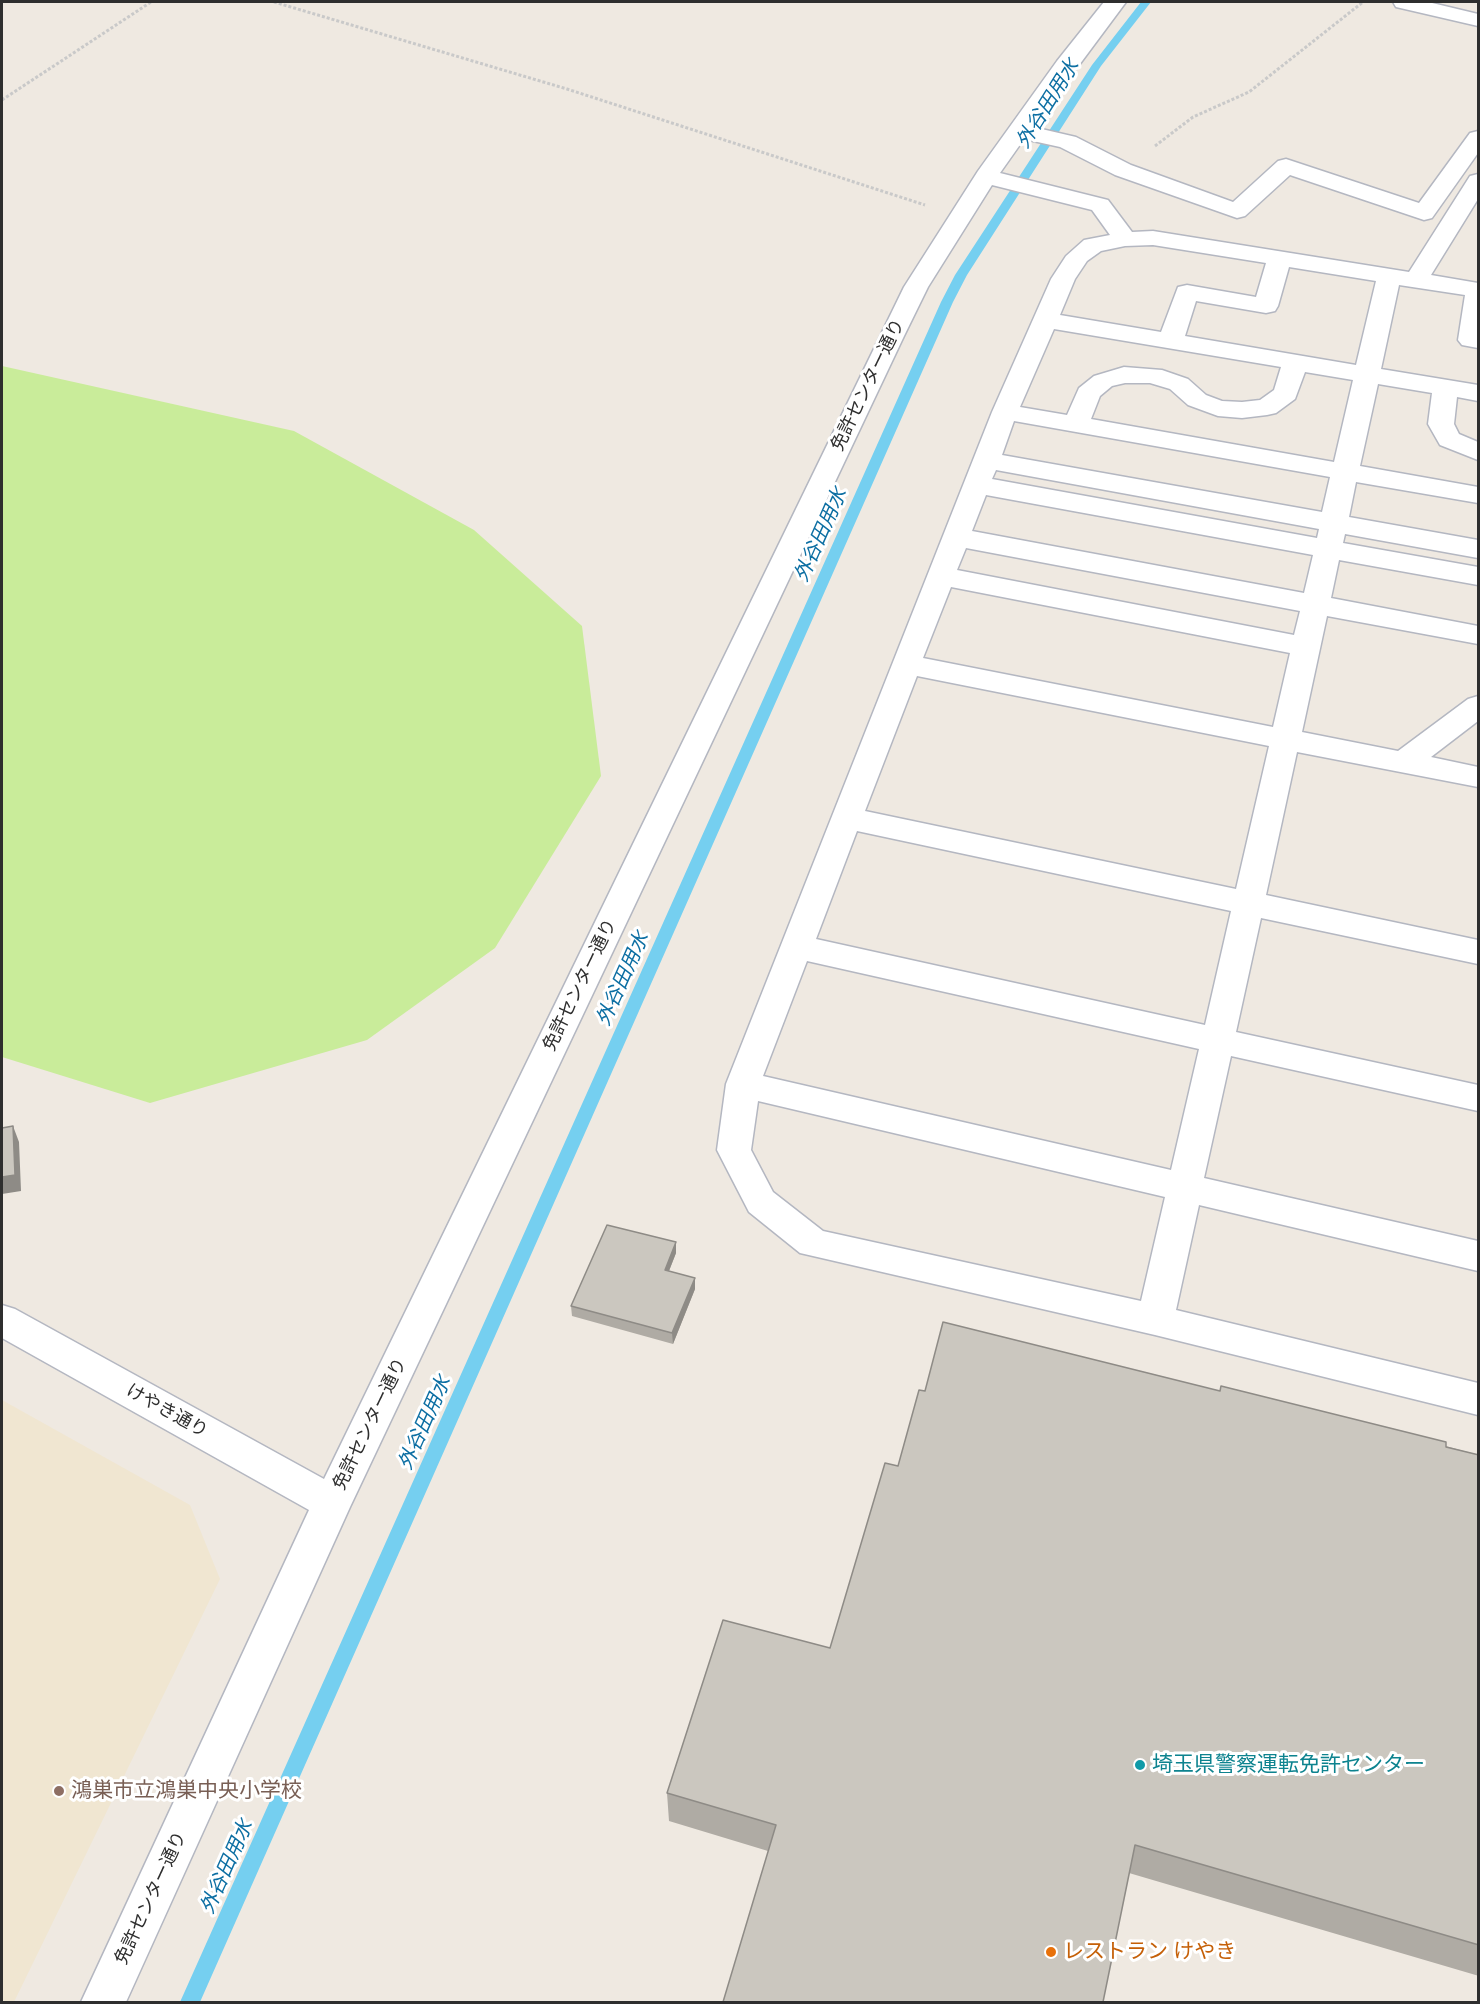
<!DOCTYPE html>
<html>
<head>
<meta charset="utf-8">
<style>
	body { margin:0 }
	#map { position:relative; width:1480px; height:2004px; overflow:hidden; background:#efe9e1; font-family:Figtree,sans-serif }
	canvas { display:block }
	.frame { position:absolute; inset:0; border:3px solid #2e2e2e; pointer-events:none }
</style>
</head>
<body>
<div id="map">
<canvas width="1480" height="2004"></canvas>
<div class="frame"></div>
</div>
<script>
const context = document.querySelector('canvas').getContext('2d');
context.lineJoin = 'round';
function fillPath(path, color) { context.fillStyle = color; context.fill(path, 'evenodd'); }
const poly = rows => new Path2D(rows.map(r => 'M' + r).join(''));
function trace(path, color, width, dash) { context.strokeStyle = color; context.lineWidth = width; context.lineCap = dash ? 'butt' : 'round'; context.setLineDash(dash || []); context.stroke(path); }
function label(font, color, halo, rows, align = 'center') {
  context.font = font + ' Figtree,"Noto Sans JP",sans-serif'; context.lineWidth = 6; context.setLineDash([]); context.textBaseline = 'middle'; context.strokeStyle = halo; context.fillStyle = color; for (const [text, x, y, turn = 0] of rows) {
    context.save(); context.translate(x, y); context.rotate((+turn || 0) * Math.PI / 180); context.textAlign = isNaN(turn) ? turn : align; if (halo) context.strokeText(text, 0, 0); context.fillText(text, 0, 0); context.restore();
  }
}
fillPath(poly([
	[2,1400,190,1505,220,1579,14,2002,2,2002]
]), '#f0e6d1');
fillPath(poly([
	[2,366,294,431,474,530,582,626,601,776,495,948,367,1040,150,1103,2,1057]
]), '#c9ec9a');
fillPath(poly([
	[1141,2,1151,2,1101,66,967,275,953,302,200,2002,180,2002,941,302,955,275,1092,65,1141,2]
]), '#75cff0');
const minor = poly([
	[1104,2,1126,2,1033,127,1076,137,1131,165,1233,202,1278,161,1286,159,1419,203,1470,133,1478,131,1478,153,1432,218,1424,220,1290,175,1245,216,1237,218,1115,175,1060,147,1024,139,1000,173,1108,200,1132,232,1153,231,1409,272,1470,176,1478,174,1478,199,1431,275,1478,283,1478,348,1462,345,1458,340,1465,295,1399,285,1381,369,1478,385,1478,401,1457,397,1454,424,1459,434,1478,442,1478,460,1440,445,1428,424,1432,393,1378,384,1360,466,1478,487,1478,503,1356,482,1349,517,1478,540,1478,558,1345,534,1343,543,1478,567,1478,585,1339,560,1331,598,1478,626,1478,644,1327,616,1302,732,1398,751,1468,699,1478,696,1478,721,1431,757,1478,767,1478,787,1297,752,1266,895,1478,940,1478,964,1261,918,1236,1032,1478,1085,1478,1111,1231,1056,1204,1178,1478,1241,1478,1271,1199,1205,1176,1310,1478,1383,1478,1415,1155,1335,800,1253,749,1212,717,1150,726,1084,992,412,1051,279,1066,256,1084,240,1110,235,1092,210,992,185,928,287,904,336,350,1507,126,2002,81,2002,309,1510,2,1338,2,1305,15,1309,324,1479,904,287,978,171,1057,61,1104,2],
	[1153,245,1266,263,1256,297,1187,285,1178,287,1161,332,1060,315,1075,279,1087,261,1101,251,1125,246,1153,245],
	[1289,267,1376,281,1356,365,1185,336,1196,301,1266,313,1275,311,1278,306,1289,267],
	[1054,329,1281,367,1274,390,1260,400,1242,402,1222,401,1206,395,1188,379,1162,370,1124,367,1094,376,1079,388,1067,415,1020,407,1054,329],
	[1305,372,1353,380,1334,462,1091,419,1100,396,1112,386,1125,383,1150,383,1170,389,1188,405,1218,416,1242,418,1267,415,1276,413,1295,399,1305,372],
	[1014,421,1330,477,1322,512,1002,455,1014,421],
	[996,470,1319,529,1317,538,992,479,996,470],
	[986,495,1313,555,1304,593,972,531,986,495],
	[966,548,1300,611,1294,635,957,570,966,548],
	[951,587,1290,653,1273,727,923,658,951,587],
	[917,676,1269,746,1236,889,865,811,917,676],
	[857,831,1231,911,1205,1025,816,939,857,831],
	[807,961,1199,1049,1171,1170,763,1076,807,961],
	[758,1101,1165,1197,1141,1301,823,1231,773,1192,751,1150,758,1101],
	[1393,2,1428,2,1478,14,1478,26,1396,7,1393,2]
]);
trace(minor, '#b4b7c1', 3);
trace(poly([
	[274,2,567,89,925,205],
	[2,100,151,2],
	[1155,146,1193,117,1249,92,1363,2]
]), '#c9c9c9', 3, [3, 2]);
fillPath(minor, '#fff');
fillPath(poly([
	[676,1242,676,1253,669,1271,695,1289,673,1344,572,1316,571,1306],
	[1221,1386,1479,1455,1479,1976,1129,1873,768,1851,669,1821,667,1793,830,1648,898,1466,925,1391,1220,1391]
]), '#afaba4');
fillPath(poly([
	[13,1126,19,1142,21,1191,2,1194,2,1177],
	[676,1242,676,1253,665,1281,665,1270],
	[695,1278,695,1289,673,1344,672,1333]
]), '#8e8b86');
const building = poly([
	[13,1126,15,1175,2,1177,2,1128,13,1126],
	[607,1225,676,1242,665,1270,695,1278,672,1333,571,1306,607,1225],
	[943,1322,1220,1391,1221,1386,1446,1442,1446,1447,1479,1455,1479,1945,1135,1845,1103,2002,723,2002,776,1825,667,1793,723,1620,830,1648,885,1463,898,1466,919,1390,925,1391,943,1322]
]);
fillPath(building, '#cbc7bf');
trace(building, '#8e8b86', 1.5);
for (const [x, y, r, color] of [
	[1140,1765,6,"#0f9aa8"],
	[59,1791,6,"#8d6e63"],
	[1051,1952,6,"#e8710a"]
]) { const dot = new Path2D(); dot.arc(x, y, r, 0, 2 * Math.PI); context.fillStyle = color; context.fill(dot); trace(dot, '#fff', 2); }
label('18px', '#2e2e2e', '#fff', [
	["免許センター通り",868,385,-64],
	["免許センター通り",580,985,-64],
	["けやき通り",167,1411,29],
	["免許センター通り",370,1424,-64],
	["免許センター通り",151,1898,-65]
]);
label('italic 20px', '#0d6fa3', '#fff', [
	["外谷田用水",1048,104,-58],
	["外谷田用水",821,535,-66],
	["外谷田用水",623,979,-66],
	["外谷田用水",425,1423,-66],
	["外谷田用水",227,1867,-66]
]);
label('21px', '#0d838f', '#fff', [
	["埼玉県警察運転免許センター",1152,1765]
], 'left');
label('21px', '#785e54', '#fff', [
	["鴻巣市立鴻巣中央小学校",71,1791]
], 'left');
label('21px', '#c56008', '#fff', [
	["レストラン けやき",1063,1952]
], 'left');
</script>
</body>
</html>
